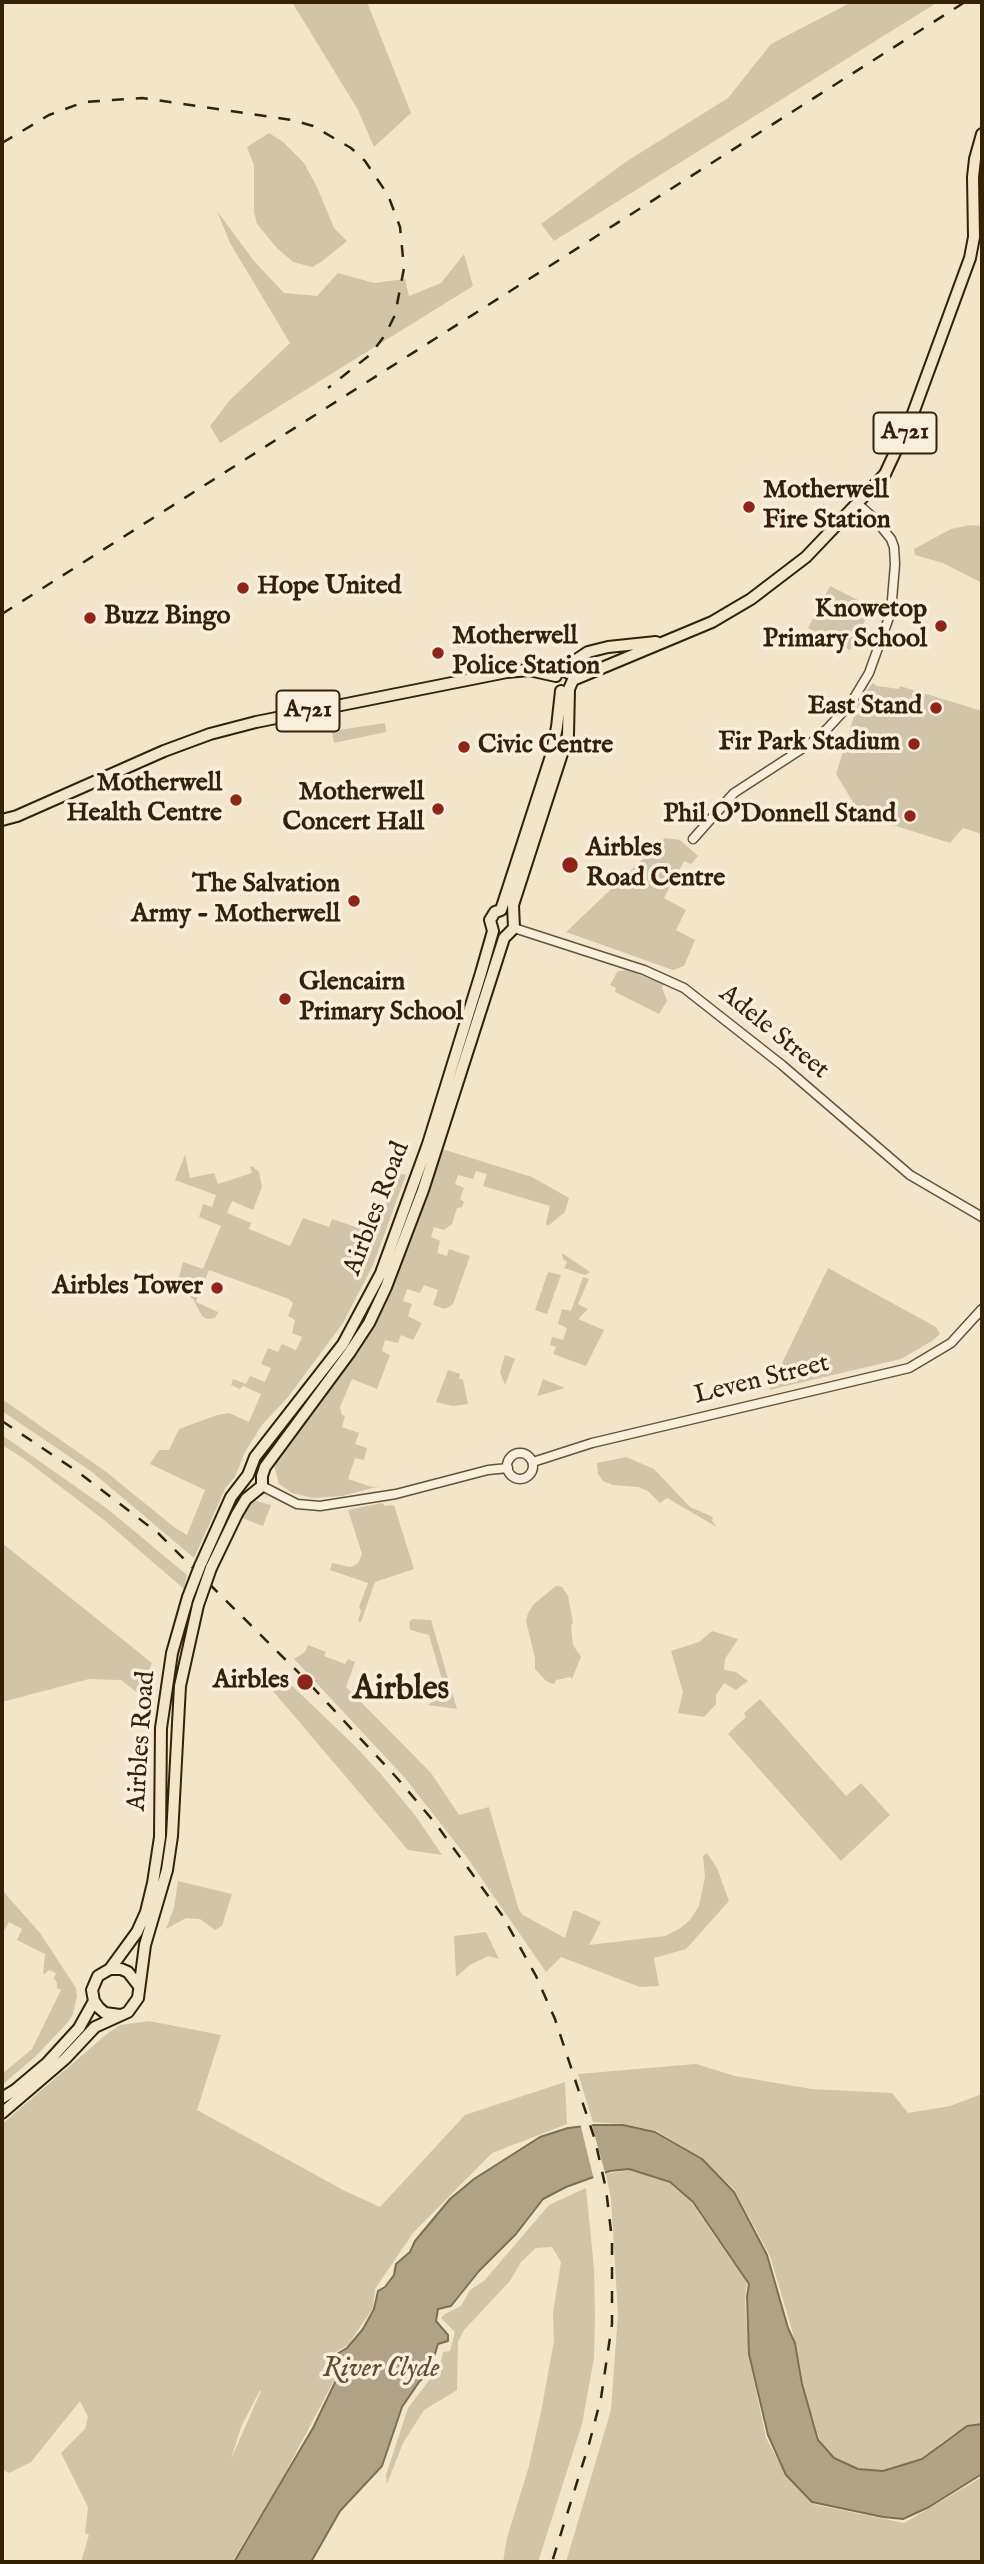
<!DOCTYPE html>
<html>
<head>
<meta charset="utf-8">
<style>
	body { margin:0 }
	#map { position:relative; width:984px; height:2564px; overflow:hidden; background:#f2e5c9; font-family:"IM FELL English",serif }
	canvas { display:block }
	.frame { position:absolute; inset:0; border:4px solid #342108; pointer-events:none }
</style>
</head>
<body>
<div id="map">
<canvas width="984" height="2564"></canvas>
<div class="frame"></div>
</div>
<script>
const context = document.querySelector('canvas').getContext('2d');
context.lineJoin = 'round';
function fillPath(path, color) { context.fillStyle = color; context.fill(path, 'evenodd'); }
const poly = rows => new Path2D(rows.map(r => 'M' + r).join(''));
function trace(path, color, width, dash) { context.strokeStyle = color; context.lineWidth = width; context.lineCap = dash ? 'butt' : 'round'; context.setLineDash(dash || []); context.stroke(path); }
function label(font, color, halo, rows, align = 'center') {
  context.font = font + ' "IM FELL English",serif'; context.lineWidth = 7; context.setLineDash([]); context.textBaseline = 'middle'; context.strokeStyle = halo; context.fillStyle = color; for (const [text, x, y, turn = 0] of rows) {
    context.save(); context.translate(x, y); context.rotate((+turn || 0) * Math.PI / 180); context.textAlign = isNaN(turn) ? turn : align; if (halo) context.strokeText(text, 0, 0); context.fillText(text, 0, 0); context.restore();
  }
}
fillPath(poly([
	[292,2,367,2,411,113,374,147,358,110],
	[852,2,938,2,554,241,541,224,627,161,728,98,771,44],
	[269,133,283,142,304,163,317,187,334,228,347,241,321,262,312,267,293,262,277,248,257,224,254,212,254,165,247,147],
	[217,211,254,261,284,293,317,296,338,273,374,283,405,279,409,296,441,283,464,254,473,286,220,443,210,426,230,400,290,343,230,243],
	[970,525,982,526,982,583,943,563,915,555,914,549,951,529],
	[830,586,872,607,850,650,808,628],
	[873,683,877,686,899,689,900,686,982,711,982,834,963,828,950,843,861,815,836,774,859,700],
	[385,723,386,732,334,743,332,731],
	[665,838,680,840,698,856,691,864,684,861,664,898,686,910,676,930,695,940,684,966,673,970,566,932],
	[626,970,664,984,662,987,667,1001,659,1014,615,992,616,988,610,985,616,974,618,971],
	[442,1149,532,1177,569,1198,565,1212,548,1226,546,1223,550,1206,483,1186,487,1174,476,1171,473,1179,458,1175,455,1184,464,1188,460,1199,464,1202,462,1207,457,1208,452,1224,444,1230,434,1227,431,1237,440,1241,437,1253,447,1256,449,1249,470,1256,453,1304,445,1309,433,1305,438,1290,424,1285,420,1293,407,1289,403,1301,412,1304,408,1316,422,1323,413,1340,401,1335,398,1343,385,1340,382,1351,390,1355,377,1389,352,1379,340,1407,342,1415,345,1416,342,1427,359,1433,355,1444,367,1448,364,1460,355,1458,348,1479,372,1487,380,1486,342,1496,313,1498,292,1493,279,1484,274,1465,373,1324,391,1290,430,1191],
	[185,1155,190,1178,214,1173,218,1184,252,1173,250,1167,252,1166,259,1172,262,1187,253,1210,232,1201,227,1213,251,1223,249,1229,290,1246,303,1218,329,1227,332,1219,376,1234,392,1184,386,1181,389,1171,406,1175,373,1265,343,1323,288,1397,262,1425,245,1452,235,1477,226,1487,194,1558,92,1472,2,1411,2,1399,105,1471,174,1527,187,1535,205,1490,150,1464,159,1450,169,1450,179,1429,217,1415,229,1413,249,1422,261,1394,243,1386,240,1389,231,1385,233,1379,246,1384,250,1376,265,1382,271,1368,261,1364,268,1348,278,1352,282,1344,296,1350,302,1337,292,1333,295,1320,288,1316,293,1303,289,1299,209,1270,196,1302,218,1312,215,1318,207,1319,202,1316,193,1299,178,1290,177,1285,183,1262,203,1269,221,1226,199,1217,203,1204,212,1207,216,1195,175,1180],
	[562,1253,590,1272,585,1275,564,1268,567,1262,563,1259],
	[828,1268,936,1327,940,1334,932,1341,901,1359,769,1390],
	[548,1272,561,1275,547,1314,535,1310],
	[583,1277,589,1279,578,1304,588,1309,578,1319,604,1330,586,1366,553,1354,556,1347,550,1345,552,1337,563,1340,567,1328,558,1324,562,1309,571,1311],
	[505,1355,515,1359,505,1385,500,1372],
	[448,1370,460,1374,459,1378,463,1380,468,1404,453,1406,436,1402],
	[543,1379,565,1388,537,1396],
	[2,1435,109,1510,187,1575,184,1589,104,1520,23,1458,2,1445],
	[626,1457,654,1469,690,1507,713,1517,712,1521,717,1527,667,1498,660,1503,648,1491,638,1487,613,1485,603,1481,598,1474,597,1463],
	[253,1500,271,1505,263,1526,242,1518,248,1503],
	[382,1503,385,1506,394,1505,414,1569,375,1582,361,1622,358,1621,361,1611,359,1607,368,1583,330,1570,332,1563,350,1567,353,1566,358,1563,362,1554,348,1510],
	[2,1543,152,1663,140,1695,121,1680,89,1679,2,1702],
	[556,1586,562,1587,568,1596,573,1623,571,1625,573,1645,581,1657,572,1679,570,1677,556,1680,554,1684,546,1681,535,1669,535,1658,526,1621,528,1613,534,1604],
	[412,1619,431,1620,457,1709,428,1705,445,1690,429,1635,410,1630,409,1622],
	[712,1631,738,1639,725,1659,724,1670,736,1672,748,1681,736,1690,724,1683,716,1695,716,1704,704,1717,678,1713,683,1692,671,1651,699,1642],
	[308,1645,326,1652,324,1656,345,1664,348,1659,355,1662,346,1687,431,1773,459,1815,489,1807,519,1910,523,1915,565,1938,573,1911,577,1911,601,1922,589,1945,665,1936,679,1929,690,1920,699,1906,705,1877,703,1856,707,1853,717,1868,729,1901,686,1949,654,1958,659,1986,640,1987,561,1957,546,1972,466,1856,405,1778,294,1659,305,1652],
	[285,1679,356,1747,380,1773,415,1815,442,1855,408,1850,273,1691],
	[760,1699,846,1796,861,1783,890,1815,841,1861,728,1734,746,1717,744,1713],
	[178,1881,232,1894,222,1926,215,1930,200,1919,186,1918,166,1929,174,1908],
	[2,1890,40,1933,76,1988,77,1996,73,2014,68,2022,36,2056,2,2085,2,2074,32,2049,61,1990,57,1988,57,1983,54,1978,56,1973,49,1970,45,1974,43,1973,45,1954,17,1940,22,1929,9,1922,2,1934],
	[486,1932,499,1959,488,1956,470,1965,456,1977,454,1936],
	[149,2021,221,2035,197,2110,345,2191,380,2207,465,2115,565,2082,567,2124,492,2153,413,2233,375,2289,373,2308,348,2345,327,2357,340,2369,283,2477,232,2562,81,2562,89,2535,85,2533,88,2507,61,2453,85,2429,88,2417,80,2401,31,2462,9,2473,2,2469,2,2124,108,2033,120,2025],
	[260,2390,261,2391,231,2459,241,2427],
	[696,2064,735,2076,812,2089,892,2093,908,2113,950,2106,982,2094,982,2423,966,2426,941,2443,924,2458,885,2470,859,2470,834,2457,820,2441,804,2390,797,2347,770,2256,734,2189,702,2159,657,2131,623,2124,593,2122,578,2074],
	[629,2170,669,2183,691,2202,747,2283,745,2301,749,2357,766,2438,787,2477,813,2504,904,2523,982,2477,982,2562,566,2562,611,2410,618,2314,611,2199,606,2174],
	[586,2188,594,2269,595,2317,594,2358,582,2424,538,2562,503,2562,507,2538,529,2466,541,2412,554,2341,553,2313,561,2262,552,2247,536,2248,521,2262,510,2281,464,2330,458,2342,457,2390,424,2410,403,2443,387,2484,386,2475,408,2408,440,2366,443,2352,450,2351,455,2332,441,2318,445,2314,461,2306,470,2290,484,2281,549,2205]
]), '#d2c4a8');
const water = poly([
	[594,2125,623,2125,655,2132,702,2159,734,2192,767,2255,788,2328,795,2343,802,2384,818,2440,834,2458,858,2469,883,2471,922,2459,967,2426,982,2424,982,2474,929,2507,903,2519,883,2517,812,2502,786,2475,768,2435,749,2354,747,2297,749,2284,693,2202,670,2182,629,2169,610,2171,566,2187,543,2199,516,2234,479,2271,451,2306,438,2309,436,2321,448,2335,448,2341,438,2344,430,2370,419,2382,402,2407,382,2466,340,2511,311,2562,234,2562,313,2428,341,2370,330,2358,347,2348,363,2329,374,2309,378,2291,385,2287,394,2275,396,2264,410,2252,415,2241,450,2199,474,2179,540,2137,568,2128,594,2125]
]);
fillPath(water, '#b1a287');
trace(water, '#7f6e54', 2);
fillPath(poly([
	[591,2122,606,2176,594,2180,580,2123]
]), '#f2e5c9');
const minor = poly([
	[693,839,734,793,811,743,827,729,851,703,869,673,891,612,895,564,894,547,891,539,875,519,858,504],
	[514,928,644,970,684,988,782,1065,910,1175,982,1217],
	'507 1466a13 13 0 1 1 26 0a13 13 0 1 1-26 0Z',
	[533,1462,592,1443,909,1368,951,1343,982,1309],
	[262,1486,297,1504,320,1506,396,1494,488,1470,508,1468]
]);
const major = poly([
	[568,673,573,662,588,652,608,647,656,642],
	[573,680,712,622,751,599,806,557,885,474,912,416,970,258,974,237,973,177,975,159,982,134],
	[2,820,17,816,164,751,210,734,256,722,507,672,529,670,556,676],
	[200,1566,231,1497,248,1475,255,1457,343,1344,381,1273,428,1144,481,973,493,931,490,920,495,912,501,910,551,756,557,727,561,691],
	[211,1568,237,1514,246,1499,262,1486,262,1476,265,1467,350,1352,369,1323,386,1287,423,1190,504,938,514,928,513,905,568,735,569,689,573,680],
	[110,1969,121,1969,128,1972,138,1985],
	[120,2015,105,2013,99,2008,94,2001,92,1990,98,1976,110,1969,137,1932,146,1912,153,1883,160,1837,161,1728,172,1653,188,1597],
	[2,2098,15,2090,47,2063,79,2028,94,2001],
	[2,2113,65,2059,95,2027,128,2012,138,1998,145,1945,167,1870,172,1836,180,1686,198,1605]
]);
trace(minor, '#645238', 11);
trace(major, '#342108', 14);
trace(minor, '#f7eedc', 8);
trace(major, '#f2e5c9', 10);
trace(poly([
	[2,143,49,115,84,102,142,98,292,120,313,126,351,148,365,161,388,195,400,227,404,268,395,315,385,335,371,354,328,388],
	[2,614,965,2],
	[2,1421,78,1472,158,1533,306,1680,397,1778,436,1824,502,1915,536,1976,555,2019,595,2140,606,2189,612,2240,612,2324,601,2398,589,2444,552,2562]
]), '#342108', 2.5, [12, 12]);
const majorBridge = poly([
	[188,1597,200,1566],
	[198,1605,211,1568]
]);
trace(majorBridge, '#342108', 14, []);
trace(majorBridge, '#f2e5c9', 10);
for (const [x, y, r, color] of [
	[749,507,7,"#8f2418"],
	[243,588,7,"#8f2418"],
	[90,618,7,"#8f2418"],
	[941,626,7,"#8f2418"],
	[438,653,7,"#8f2418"],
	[936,708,7,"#8f2418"],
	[914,744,7,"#8f2418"],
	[464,747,7,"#8f2418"],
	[236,800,7,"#8f2418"],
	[438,809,7,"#8f2418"],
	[910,816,7,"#8f2418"],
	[570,865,9,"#8f2418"],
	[354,901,7,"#8f2418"],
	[285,999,7,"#8f2418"],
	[217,1288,7,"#8f2418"],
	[305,1682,9,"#8f2418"]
]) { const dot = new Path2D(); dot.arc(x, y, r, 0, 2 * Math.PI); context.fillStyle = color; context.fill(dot); trace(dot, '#f7eedc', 2.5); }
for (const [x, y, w] of [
	[905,433,63],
	[308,711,63]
]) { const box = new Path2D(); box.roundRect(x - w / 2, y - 20.5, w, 41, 5); context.fillStyle = '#f7eedc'; context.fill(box); trace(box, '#342108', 2); }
label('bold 24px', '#342108', null, [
	["A721",905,433],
	["A721",308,711]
]);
label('bold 26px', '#342108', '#f7eedc', [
	["Motherwell",763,492,"left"],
	["Fire Station",763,522,"left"],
	["Hope United",257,588,"left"],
	["Knowetop",927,611],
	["Primary School",927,641],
	["Buzz Bingo",104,618,"left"],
	["Motherwell",452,638,"left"],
	["Police Station",452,668,"left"],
	["East Stand",922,708],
	["Fir Park Stadium",900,744],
	["Civic Centre",478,747,"left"],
	["Motherwell",222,785],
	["Health Centre",222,815],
	["Motherwell",424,794],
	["Concert Hall",424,824],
	["Phil O'Donnell Stand",896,816],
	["Airbles",586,850,"left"],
	["Road Centre",586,880,"left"],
	["The Salvation",340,886],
	["Army - Motherwell",340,916],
	["Glencairn",299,984,"left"],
	["Primary School",299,1014,"left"],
	["Airbles Tower",203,1288],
	["Airbles",289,1682]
], 'right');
label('26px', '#342108', '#f7eedc', [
	["Adele Street",773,1033,39],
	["Airbles Road",378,1209,-69],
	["Leven Street",762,1381,-14],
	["Airbles Road",143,1741,-86]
]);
label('italic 28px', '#604e34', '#f7eedc', [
	["River Clyde",381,2370]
]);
label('bold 33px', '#342108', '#f7eedc', [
	["Airbles",401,1691]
]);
</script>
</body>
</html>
